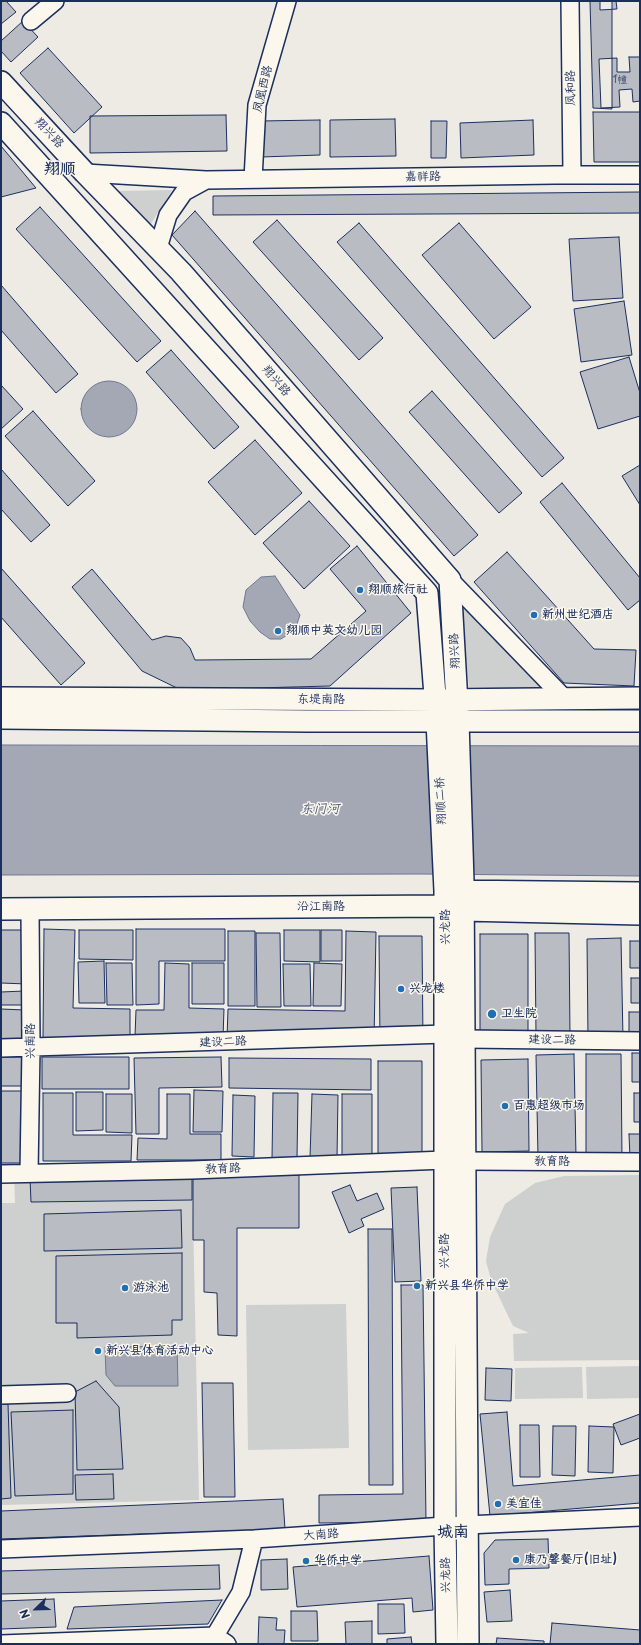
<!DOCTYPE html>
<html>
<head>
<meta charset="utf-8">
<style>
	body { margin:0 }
	#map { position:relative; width:641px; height:1645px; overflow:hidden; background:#eeebe4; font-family:"Playpen Sans",sans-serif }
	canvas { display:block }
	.frame { position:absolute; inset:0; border:2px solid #1b2f5e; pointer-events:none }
	.north { position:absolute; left:16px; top:1589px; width:40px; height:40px; -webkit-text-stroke:3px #fbf7ec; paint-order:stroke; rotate:247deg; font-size:11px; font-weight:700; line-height:16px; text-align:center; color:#1b2f5e }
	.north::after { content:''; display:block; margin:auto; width:14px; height:18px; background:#1b2f5e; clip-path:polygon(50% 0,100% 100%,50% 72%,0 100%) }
</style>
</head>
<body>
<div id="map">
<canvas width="641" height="1645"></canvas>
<div class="frame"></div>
<div class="north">N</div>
</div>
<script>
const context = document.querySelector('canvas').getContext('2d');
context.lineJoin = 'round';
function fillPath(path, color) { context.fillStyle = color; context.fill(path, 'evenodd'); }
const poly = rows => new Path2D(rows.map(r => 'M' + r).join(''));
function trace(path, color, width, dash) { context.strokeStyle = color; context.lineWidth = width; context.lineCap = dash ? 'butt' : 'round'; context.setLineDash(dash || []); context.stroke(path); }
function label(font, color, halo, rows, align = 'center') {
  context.font = font + ' "Playpen Sans","LXGW WenKai TC",sans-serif'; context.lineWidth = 3; context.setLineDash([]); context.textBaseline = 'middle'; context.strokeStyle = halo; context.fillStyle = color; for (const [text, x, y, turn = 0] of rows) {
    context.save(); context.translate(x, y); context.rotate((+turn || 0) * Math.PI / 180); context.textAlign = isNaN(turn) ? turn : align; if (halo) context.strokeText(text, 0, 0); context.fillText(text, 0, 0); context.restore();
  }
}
fillPath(poly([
	[172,190,149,227,119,191],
	[460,603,546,690,469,687],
	[192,1170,199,1500,1,1505,1,1203,15,1203,14,1173],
	[640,1175,640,1360,514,1361,513,1334,529,1333,513,1326,491,1280,486,1261,490,1237,505,1204,535,1183,564,1176],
	[346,1304,349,1448,248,1450,246,1305],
	[640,1366,640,1398,587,1399,586,1367],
	[582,1367,583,1398,515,1399,515,1368]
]), '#cecfcf');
const water = poly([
	'81 409a28 28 0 1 1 56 0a28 28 0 1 1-56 0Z',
	[275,576,300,615,295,630,281,639,270,639,260,632,250,621,243,607,246,590,261,577,275,576],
	[1,745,640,746,640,876,420,874,1,875,1,745],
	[177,1346,178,1386,115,1386,106,1375,105,1347,177,1346]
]);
fillPath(water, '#a3a8b4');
trace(water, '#6d7892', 1);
const building = poly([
	[1,1,6,1,16,12,1,24,1,1],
	[590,1,612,1,612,109,593,108,590,1],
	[600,1,616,1,617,9,600,10,600,1],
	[23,21,38,37,11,62,1,51,1,41,23,21],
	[48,48,102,107,74,133,20,73,48,48],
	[629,57,640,57,640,101,633,102,632,89,619,90,620,107,601,108,599,59,617,58,617,72,630,72,629,57],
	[593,112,640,112,640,162,594,162,593,112],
	[226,115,227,151,90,153,90,116,226,115],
	[395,119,396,156,330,157,330,120,395,119],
	[320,120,320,155,261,157,260,121,320,120],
	[533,120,534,155,461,158,460,123,533,120],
	[431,121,447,121,446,158,431,158,431,121],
	[1,146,36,188,1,197,1,146],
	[640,192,640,213,213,215,213,196,640,192],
	[40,207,161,341,137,362,16,229,40,207],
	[195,211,478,535,454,556,172,235,195,211],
	[277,220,383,338,359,360,253,242,277,220],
	[359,223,564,458,542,477,337,242,359,223],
	[459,223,531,307,494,339,422,255,459,223],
	[619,237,623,298,573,301,569,239,619,237],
	[1,285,78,374,56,393,1,330,1,285],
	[624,301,632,355,581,362,574,309,624,301],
	[171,350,239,427,214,449,146,372,171,350],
	[629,357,640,393,640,416,598,429,580,372,629,357],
	[1,385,23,409,1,429,1,385],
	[432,391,522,493,499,513,409,412,432,391],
	[33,411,95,481,68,506,5,436,33,411],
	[255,440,302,493,255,535,208,482,255,440],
	[640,465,640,505,622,476,640,465],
	[1,469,50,525,31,542,1,509,1,469],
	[562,483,640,578,640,600,628,610,540,502,562,483],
	[309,501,350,546,304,589,263,543,309,501],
	[357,546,411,613,330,686,181,690,142,671,72,587,92,569,152,640,166,636,181,638,190,648,195,660,311,659,366,611,330,569,357,546],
	[507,552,594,649,636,650,634,686,564,683,474,582,507,552],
	[1,568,85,663,61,685,1,617,1,568],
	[44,929,75,930,73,1008,130,1009,130,1039,43,1038,44,929],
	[136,929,225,929,225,961,159,961,159,1004,136,1005,136,929],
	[1,930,28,930,27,984,1,983,1,930],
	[79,930,133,930,133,960,79,959,79,930],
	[284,930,320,930,320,962,284,961,284,930],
	[321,930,342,930,342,961,321,961,321,930],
	[228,931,255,931,255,1006,228,1006,228,931],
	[346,931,376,932,374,1041,227,1038,228,1009,345,1011,346,931],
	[256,933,280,933,281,1007,257,1007,256,933],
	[535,933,569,933,570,1036,536,1036,535,933],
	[480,934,528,934,528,1038,480,1037,480,934],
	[379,936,422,936,423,1042,380,1043,379,936],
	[621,938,623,1039,588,1039,587,939,621,938],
	[630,941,640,941,640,968,630,968,630,941],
	[104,961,105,1003,79,1003,78,962,104,961],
	[106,963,132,963,133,1005,107,1005,106,963],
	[165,963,189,964,189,1008,224,1009,223,1038,135,1036,136,1010,164,1010,165,963],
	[192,963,224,963,224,1004,192,1004,192,963],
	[314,963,342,964,341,1006,313,1006,314,963],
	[283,964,310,964,311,1006,284,1006,283,964],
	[631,978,640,978,640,1003,631,1003,631,978],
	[25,991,25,1005,1,1005,1,992,25,991],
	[1,1009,25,1010,24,1041,1,1040,1,1009],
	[629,1012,640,1012,640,1035,629,1035,629,1012],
	[632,1053,640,1053,640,1082,632,1082,632,1053],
	[574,1054,576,1157,538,1158,536,1055,574,1054],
	[586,1054,621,1054,622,1159,586,1159,586,1054],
	[1,1057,25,1057,26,1086,1,1086,1,1057],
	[42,1057,129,1057,129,1089,42,1089,42,1057],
	[221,1057,222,1087,159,1088,159,1134,136,1134,134,1058,221,1057],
	[229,1058,371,1059,371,1090,229,1088,229,1058],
	[528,1059,529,1151,482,1152,481,1060,528,1059],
	[378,1061,422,1061,422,1160,378,1160,378,1061],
	[194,1090,223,1091,222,1132,193,1132,194,1090],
	[1,1091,24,1091,24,1163,1,1163,1,1091],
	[76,1092,103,1092,103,1130,76,1131,76,1092],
	[43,1093,73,1093,73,1135,132,1135,131,1161,43,1161,43,1093],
	[273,1093,298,1093,297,1159,272,1159,273,1093],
	[634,1093,640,1093,640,1122,634,1122,634,1093],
	[106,1094,132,1094,132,1133,106,1132,106,1094],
	[167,1094,190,1094,190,1134,221,1134,221,1160,137,1160,138,1138,167,1139,167,1094],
	[312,1094,338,1095,337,1158,310,1158,312,1094],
	[342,1094,372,1094,372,1158,342,1158,342,1094],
	[233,1095,255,1096,254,1157,232,1156,233,1095],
	[629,1134,640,1134,640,1158,630,1158,629,1134],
	[193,1174,299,1175,299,1228,237,1228,237,1336,218,1335,217,1293,204,1292,204,1240,193,1240,193,1174],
	[192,1175,192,1200,31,1202,30,1178,192,1175],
	[350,1185,357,1201,377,1193,384,1209,361,1219,364,1226,349,1233,332,1192,350,1185],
	[417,1187,421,1281,395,1282,391,1188,417,1187],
	[181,1210,182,1248,44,1251,44,1214,181,1210],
	[368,1229,392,1229,393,1485,369,1485,368,1229],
	[182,1253,182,1320,172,1320,172,1335,77,1338,77,1323,56,1323,56,1256,182,1253],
	[401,1285,423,1285,426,1522,319,1523,319,1495,403,1494,401,1285],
	[486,1368,512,1369,511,1401,485,1400,486,1368],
	[96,1381,119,1407,123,1469,77,1470,75,1392,96,1381],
	[202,1383,233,1383,235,1497,204,1497,202,1383],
	[1,1404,8,1404,11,1498,1,1499,1,1404],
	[73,1410,73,1494,15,1496,11,1412,73,1410],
	[507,1412,513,1486,640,1475,640,1503,490,1516,480,1414,507,1412],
	[640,1414,640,1438,621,1445,613,1424,640,1414],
	[520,1425,539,1425,540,1477,520,1477,520,1425],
	[553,1426,576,1426,575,1476,552,1475,553,1426],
	[589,1426,614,1427,613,1473,588,1472,589,1426],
	[113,1474,114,1499,76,1500,75,1475,113,1474],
	[283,1499,285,1529,1,1539,1,1511,283,1499],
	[548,1539,549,1568,509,1569,509,1584,485,1585,484,1553,495,1540,548,1539],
	[429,1556,433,1610,413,1612,412,1598,297,1607,293,1567,429,1556],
	[287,1559,288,1589,261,1590,261,1560,287,1559],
	[219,1565,220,1589,1,1594,1,1571,219,1565],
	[510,1590,512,1621,487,1622,484,1592,510,1590],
	[54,1599,56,1627,1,1629,1,1601,54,1599],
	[222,1600,208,1624,67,1629,74,1607,222,1600],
	[378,1604,404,1604,405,1633,378,1634,378,1604],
	[291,1611,317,1611,318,1641,291,1641,291,1611],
	[259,1617,277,1618,276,1630,285,1630,284,1644,258,1644,259,1617],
	[372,1621,372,1644,346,1644,345,1622,372,1621],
	[552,1623,640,1630,640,1644,550,1644,552,1623],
	[411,1637,412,1644,387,1644,387,1639,411,1637],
	[497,1638,544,1641,544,1644,496,1644,497,1638]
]);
fillPath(building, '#b9bcc3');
trace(building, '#1b2f5e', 1);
const minor = poly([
	[570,1,572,175],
	[31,21,55,1],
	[85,173,206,180,555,175,640,175],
	[253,179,257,105,287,1],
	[158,248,168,215,184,192,206,180],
	[450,580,565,699],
	[464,1039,640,1041],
	[1,1048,446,1034],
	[464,1161,640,1162],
	[29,1173,31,1048,30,909],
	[1,1174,192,1170,445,1160],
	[1,1395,67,1393],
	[1,1549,254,1539,445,1526,640,1517],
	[1,1644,215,1636,227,1644],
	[210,1644,241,1592,254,1539]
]);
const major = poly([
	[1,82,85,173,181,272,450,580,458,721,463,882,468,1644],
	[1,123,427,593,437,721,445,891,445,1526,447,1644],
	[1,698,436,700,640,698],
	[1,718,307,721,640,721],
	[449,891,640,893],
	[1,909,446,906,463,910,640,914]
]);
trace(minor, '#1b2f5e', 20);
trace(major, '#1b2f5e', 24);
trace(minor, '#fbf7ec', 17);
trace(major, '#fbf7ec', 21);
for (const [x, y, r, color] of [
	[360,590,4,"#1f6fb2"],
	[534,615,4,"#1f6fb2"],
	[278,631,4,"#1f6fb2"],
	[401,989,4,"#1f6fb2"],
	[492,1014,5,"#1f6fb2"],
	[505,1106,4,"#1f6fb2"],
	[417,1286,4,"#1f6fb2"],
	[125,1288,4,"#1f6fb2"],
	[98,1351,4,"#1f6fb2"],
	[498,1504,4,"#1f6fb2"],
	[516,1560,4,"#1f6fb2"],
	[306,1561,4,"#1f6fb2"]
]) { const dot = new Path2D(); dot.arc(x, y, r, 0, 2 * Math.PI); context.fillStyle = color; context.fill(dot); trace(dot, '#fbf7ec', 1.5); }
label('10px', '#425277', null, [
	["1幢",620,80]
]);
label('12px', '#1b2f5e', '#fbf7ec', [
	["凤和路",571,88,-91],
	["凤凰西路",263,89,-77],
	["翔兴路",49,133,47],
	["嘉祥路",423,177,-1],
	["翔兴路",276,381,49],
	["翔兴路",455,651,-93],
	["东堤南路",321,700],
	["翔顺二桥",441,801,-93],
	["沿江南路",321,907],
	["兴龙路",446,927,-90],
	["建设二路",552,1040,1],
	["兴南路",31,1041,-90],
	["建设二路",223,1042,-2],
	["教育路",552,1162],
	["教育路",223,1169,-2],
	["兴龙路",445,1251,-90],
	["大南路",321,1535,-4],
	["兴龙路",446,1575,-91]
]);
label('bold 12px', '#1b2f5e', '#fbf7ec', [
	["翔顺旅行社",368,590],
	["新州世纪酒店",542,615],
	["翔顺中英文幼儿园",286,631],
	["兴龙楼",409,989],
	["卫生院",501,1014],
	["百惠超级市场",513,1106],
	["新兴县华侨中学",425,1286],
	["游泳池",133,1288],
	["新兴县体育活动中心",106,1351],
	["美宜佳",506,1504],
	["康乃馨餐厅(旧址)",524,1560],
	["华侨中学",314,1561]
], 'left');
label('italic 13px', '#445378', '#fbf7ec', [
	["东门河",320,809]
]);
label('bold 16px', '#1b2f5e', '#fbf7ec', [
	["翔顺",60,170],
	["城南",453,1533]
]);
</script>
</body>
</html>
